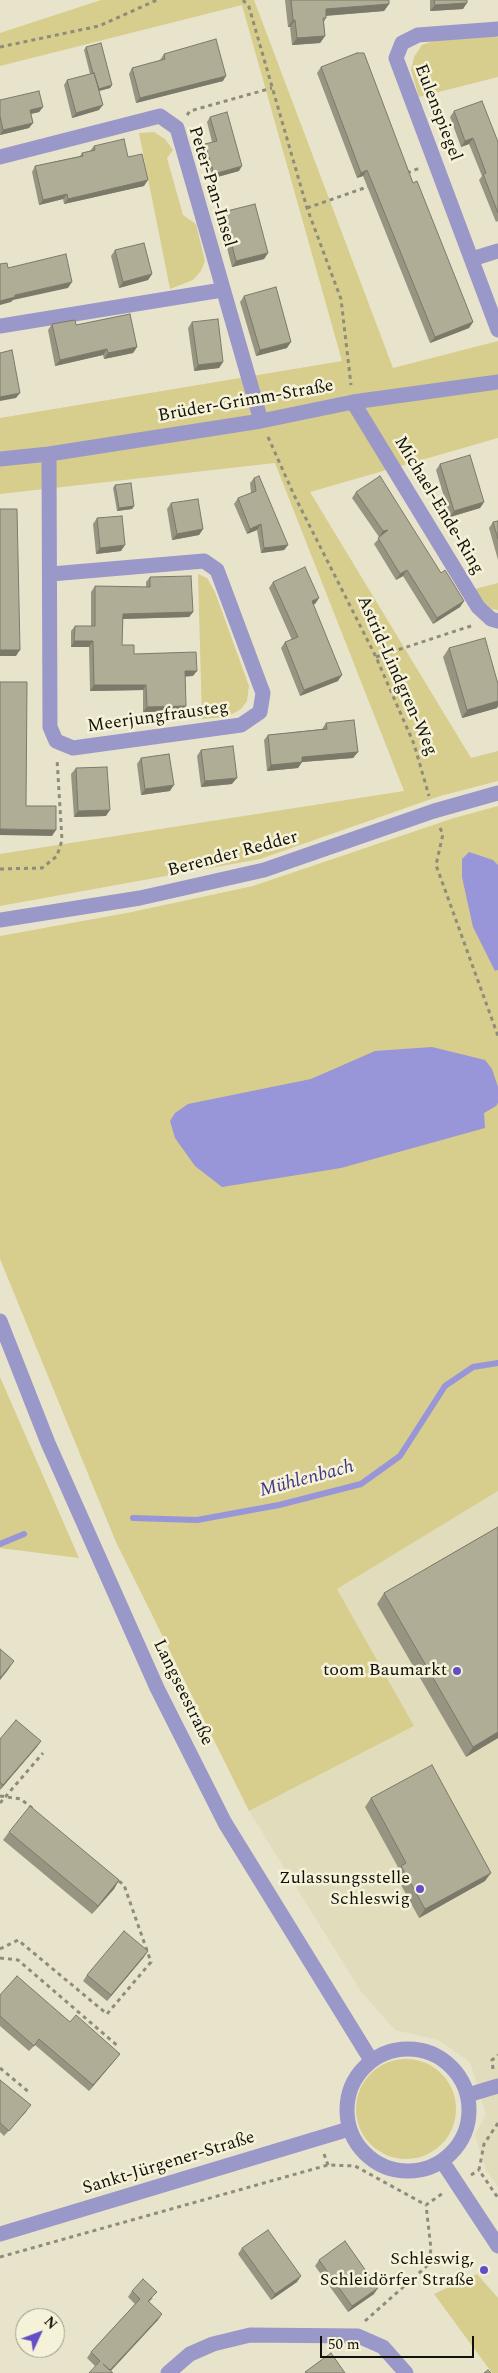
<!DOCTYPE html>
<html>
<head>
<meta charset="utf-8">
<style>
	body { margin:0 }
	#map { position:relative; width:498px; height:2373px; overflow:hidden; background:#e8e4cc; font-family:Spectral,serif }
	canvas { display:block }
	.north { position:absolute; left:15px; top:2308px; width:50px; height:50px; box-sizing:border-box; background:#f5f2d9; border:1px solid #9a9886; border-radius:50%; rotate:47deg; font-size:14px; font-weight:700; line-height:20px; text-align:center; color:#121109 }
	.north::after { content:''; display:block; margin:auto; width:18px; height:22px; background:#624fc8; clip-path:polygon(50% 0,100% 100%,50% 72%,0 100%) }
	.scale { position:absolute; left:320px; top:2336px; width:154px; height:22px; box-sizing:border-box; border:2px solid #121109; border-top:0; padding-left:6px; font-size:15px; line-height:18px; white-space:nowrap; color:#121109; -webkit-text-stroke:4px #f5f2d9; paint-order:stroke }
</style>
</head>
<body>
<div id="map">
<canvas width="498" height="2373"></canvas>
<div class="north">N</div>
<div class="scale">50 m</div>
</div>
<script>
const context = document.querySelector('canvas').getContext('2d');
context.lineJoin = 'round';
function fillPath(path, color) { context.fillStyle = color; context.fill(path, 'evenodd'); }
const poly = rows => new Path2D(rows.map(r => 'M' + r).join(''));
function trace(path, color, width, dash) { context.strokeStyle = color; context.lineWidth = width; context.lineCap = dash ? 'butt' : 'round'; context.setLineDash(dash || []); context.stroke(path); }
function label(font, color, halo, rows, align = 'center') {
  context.font = font + ' Spectral,serif'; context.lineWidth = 5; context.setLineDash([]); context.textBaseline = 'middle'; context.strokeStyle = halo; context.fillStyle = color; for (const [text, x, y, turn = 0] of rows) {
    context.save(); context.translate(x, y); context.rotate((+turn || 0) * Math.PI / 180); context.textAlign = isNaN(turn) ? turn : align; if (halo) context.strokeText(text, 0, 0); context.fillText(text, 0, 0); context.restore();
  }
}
fillPath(poly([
	[498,1491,498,2187,486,2170,475,2135,486,2114,470,2062,438,2040,395,2030,361,1992,249,1811,414,1726,337,1589]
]), '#e1dcbc');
fillPath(poly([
	[101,0,254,0,393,368,498,341,498,438,310,492,471,758,498,751,498,781,440,796,260,859,0,906,0,854,404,791,275,463,0,494,0,418,342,361,242,5,0,66,0,33],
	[496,35,498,38,498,77,419,97,411,70,414,57,422,45,436,40],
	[154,132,165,139,173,150,167,158,183,215,196,224,205,261,201,271,193,280,170,289,139,133],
	[198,574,207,578,215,592,249,686,247,701,241,709,227,717,202,719],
	[498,583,498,610,492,609,482,601,475,589],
	[498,806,498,1491,337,1589,414,1726,249,1811,116,1542,0,1259,0,936,132,912,253,886,454,818],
	[0,1377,79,1558,0,1548],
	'356 2109a50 50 0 1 1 100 0a50 50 0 1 1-100 0Z',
	[477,2274,498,2298,498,2373,492,2373,434,2294]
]), '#d7cd8c');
fillPath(poly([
	[469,852,493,860,498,865,498,970,495,971,473,927,462,877,462,859],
	[432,1047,485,1060,492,1069,498,1087,498,1103,496,1106,484,1113,485,1128,341,1168,222,1187,195,1166,175,1138,170,1121,175,1113,188,1104,311,1079,375,1051]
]), '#9895d8');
trace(poly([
	[133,1518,197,1520,279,1505,361,1484,400,1456,445,1386,473,1367,498,1363],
	[0,1544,24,1534]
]), '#9895d8', 6);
trace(poly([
	[243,0,249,7,307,208,341,299,351,385],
	[0,47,99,26,157,0],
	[187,115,190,111,272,88],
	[407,173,420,168],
	[307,208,370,186],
	[268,437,294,495,376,657,414,744,429,796],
	[376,657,474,625],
	[440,828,443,834,436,865,498,1036],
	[0,869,42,868,57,856,62,840,57,759],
	[0,1796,21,1799,33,1809],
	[0,1803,43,1753],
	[0,1949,18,1940,107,2014,151,1962,124,1885,116,1879],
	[0,1958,18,1960,119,2047],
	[0,2068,30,2093],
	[493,2069,492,2060,498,2055],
	[498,2123,484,2144,479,2170,498,2198],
	[324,2154,328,2165],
	[471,2175,479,2170],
	[0,2257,328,2165,355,2166,426,2205,443,2193],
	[365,2321,428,2265,431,2249,426,2205]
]), '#8f8c7b', 3, [4, 4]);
trace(poly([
	[498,29,418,35,402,43,396,58,498,330],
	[0,157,160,116,177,128,261,421],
	[472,259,498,251],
	[0,326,222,290],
	[353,402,478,607,491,619,498,621],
	[49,454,50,727,56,741,73,748,241,725,260,712,263,693,217,570,204,561,51,574],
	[0,459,49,454,261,421,353,402,498,382],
	[0,920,140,898,264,870,434,811,498,793],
	[168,2373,190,2354,213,2344,250,2335,358,2336,383,2347,406,2373]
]), '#9998c8', 15);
trace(poly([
	[0,1321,48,1443,157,1688,225,1823,371,2060],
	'347 2110a61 61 0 1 1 122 0a61 61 0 1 1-122 0Z',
	[468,2095,498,2086],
	[442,2161,498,2246],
	[0,2234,349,2129]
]), '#9998c8', 15);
fillPath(poly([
	[285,0,389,0,389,4,384,11,326,16,326,18,324,22,325,36,320,43,292,45,290,27,288,27],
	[430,0,467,0,463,9,430,11],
	[86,47,112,85,110,88,99,91,99,110,72,118,64,85,67,80,90,74,84,50],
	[164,54,223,81,136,103,129,74,132,68,160,61,160,60],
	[321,67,413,183,473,322,469,328,430,343,363,176,357,178,317,73],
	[0,100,43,107,39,112,31,114,33,123,29,128,0,135],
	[454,111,498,142,498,221,496,222,479,180,482,176,469,144,461,147,450,117],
	[210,117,239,171,210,179,202,149,205,144,212,142,207,122],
	[94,146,128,157,144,186,64,204,63,199,39,205,32,172,35,166,80,156,82,153,90,151],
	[223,212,268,253,264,259,232,267,219,218],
	[115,250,152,274,148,280,119,288,111,256],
	[244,296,287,348,256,356,240,302],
	[192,322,223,362,219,368,194,371,188,328],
	[52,324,76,325,137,347,133,353,104,359,103,355,55,366,48,330],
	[440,464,484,502,480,508,450,517,436,470],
	[254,478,288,545,284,550,261,553,257,530,247,534,234,504,238,498,251,493,250,483],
	[115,485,134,506,132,509,117,511,113,488],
	[356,492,441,573,464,601,460,607,433,624,403,576,396,580,374,544,380,537,379,537,352,498],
	[171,503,203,529,199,535,172,540,167,509],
	[97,518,121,551,96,554,93,524],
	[498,521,498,560,489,528,493,522],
	[150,577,193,612,189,617,123,619,122,645,134,654,193,676,185,676,182,711,143,712,143,690,90,691,89,647,71,647,71,631,75,626,91,626,91,592,95,586,146,587,146,582],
	[273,582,319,598,315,604,313,604,338,681,300,696,281,648,285,642,292,640,269,588],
	[449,648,497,708,462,718,443,657],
	[326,723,358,752,353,758,302,762,298,768,267,771,264,740,268,735,322,729],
	[201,750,232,784,201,787,197,756],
	[141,758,170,791,141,795,137,764],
	[76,768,106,816,74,817,71,774],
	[498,1527,498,1738,466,1757,377,1604,384,1593],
	[0,1739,41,1741,0,1790],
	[371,1798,485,1881,419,1918,395,1874,399,1869,365,1807],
	[9,1832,119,1880,114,1889,92,1914,3,1840],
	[144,1957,107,2001,83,1981,87,1975],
	[0,1995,70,2022,116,2059,89,2091,35,2045,29,2051,0,2026],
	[0,2080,27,2111,4,2136,0,2132],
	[242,2248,297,2282,271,2300,238,2254],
	[319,2260,374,2294,348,2312,315,2266],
	[132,2291,153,2298,149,2302,158,2320,95,2366,87,2358,91,2352,135,2304,128,2297]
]), '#979581');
fillPath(poly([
	[467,3,463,9,430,11,435,5],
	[389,4,384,11,321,16,326,9],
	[293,20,295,20,290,27,288,27],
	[325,36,320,43,292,45,297,38],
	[226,76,223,81,136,103,140,98],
	[112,85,110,88,95,92,97,89],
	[103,105,99,110,72,118,76,113],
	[43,107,39,112,26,115,30,110],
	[33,123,29,128,0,135,3,130],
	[473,138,469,144,461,147,465,141],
	[242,166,239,171,210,179,214,174],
	[367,170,363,176,357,178,361,173],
	[148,180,144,186,64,204,68,199],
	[67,194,63,199,39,205,43,200],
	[268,253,264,259,232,267,236,261],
	[152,274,148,280,119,288,123,282],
	[72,282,68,288,13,300,11,302,0,305,0,301,15,295],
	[473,322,469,328,430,343,435,337],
	[291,342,287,348,256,356,260,350],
	[137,347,133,353,104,359,108,353],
	[107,349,103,355,55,366,60,360],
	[223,362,219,368,194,371,198,365],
	[20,393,16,398,0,401,0,397],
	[484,502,480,508,450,517,454,511],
	[134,506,132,509,117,511,119,508],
	[261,524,257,530,247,534,250,529],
	[203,529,199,535,172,540,177,534],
	[388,530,384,536,379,537,383,531],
	[125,545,121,551,96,554,100,548],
	[288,545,284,550,261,553,264,548],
	[407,570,403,576,396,580,400,574],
	[319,598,315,604,308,607,312,601],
	[464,601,460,607,433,624,437,618],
	[193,612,189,617,119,619,123,614],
	[74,641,93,641,89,647,71,647],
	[0,650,20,650,16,656,0,656],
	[185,671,197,671,193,676,181,677],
	[342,675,338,681,300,696,304,690],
	[94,685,146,685,143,690,90,691],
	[498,701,498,706,497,708,462,718,467,710],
	[186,706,182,711,143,712,147,707],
	[358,752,353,758,302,762,298,768,267,771,271,765,302,757],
	[237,778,232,784,201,787,205,781],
	[174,785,170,791,141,795,145,789],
	[110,810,106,816,74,817,78,811],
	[0,829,56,830,52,836,0,835],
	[14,1661,8,1670,0,1680,0,1678],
	[498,1732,498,1738,466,1757,473,1747],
	[41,1741,37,1747,0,1790,3,1785],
	[491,1873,485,1881,419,1918,425,1909],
	[119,1880,114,1889,92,1914,98,1906],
	[148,1951,144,1957,107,2001,111,1995],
	[120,2054,116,2059,89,2091,93,2085],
	[301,2276,297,2282,271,2300,275,2294],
	[378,2288,374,2294,348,2312,352,2306],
	[162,2314,158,2320,109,2373,110,2370]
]), '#7b7969');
const building = poly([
	[291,0,389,0,389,4,326,9,326,18,323,18,325,36,297,38,295,20,293,20,291,0],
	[434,0,467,0,467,3,435,5,434,0],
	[216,39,226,76,140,98,132,68,165,59,164,54,216,39],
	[101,43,112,85,99,89,94,73,93,73,86,47,101,43],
	[357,53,364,53,413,183,417,181,473,322,435,337,367,170,361,173,321,67,357,53],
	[94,73,103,105,76,113,67,80,94,73],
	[39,91,43,107,30,110,33,123,3,130,0,116,0,100,39,91],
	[482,101,498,142,498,213,483,174,486,173,473,138,465,141,454,111,482,101],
	[227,112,242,166,214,174,205,144,217,141,210,117,227,112],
	[124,139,128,157,142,154,148,180,68,199,67,194,43,200,35,166,83,156,82,153,95,150,94,146,124,139],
	[255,204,268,253,236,261,223,212,255,204],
	[144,243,152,274,123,282,115,250,144,243],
	[66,254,72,282,15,295,15,297,0,301,0,264,7,263,8,268,66,254],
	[276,287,291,342,260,350,244,296,276,287],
	[130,314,137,347,108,353,107,349,60,360,52,324,75,320,76,325,130,314],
	[218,319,223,362,198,365,192,322,218,319],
	[12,350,20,393,0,397,0,353,12,350],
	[470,455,484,502,454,511,440,464,470,455],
	[259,476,288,545,264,548,261,524,250,529,238,498,256,491,254,478,259,476],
	[380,476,441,573,445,570,464,601,437,618,407,570,400,574,378,538,388,530,383,531,356,492,380,476],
	[131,483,134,506,119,508,115,485,131,483],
	[198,499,203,529,177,534,171,503,198,499],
	[0,509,17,509,20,650,0,650,0,509],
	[122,516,125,545,100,548,97,518,122,516],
	[498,521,498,539,493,522,498,521],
	[305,567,319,598,312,601,342,675,304,690,285,642,298,637,273,582,305,567],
	[191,576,193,612,123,614,122,645,134,645,134,654,196,652,197,671,185,671,186,706,147,707,146,685,94,685,93,641,74,641,75,626,95,626,95,586,150,587,150,577,191,576],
	[485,638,498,684,498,701,467,710,449,648,485,638],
	[0,682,27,682,26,806,56,806,56,830,0,829,0,682],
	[354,720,358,752,302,757,302,762,271,765,268,735,327,729,326,723,354,720],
	[233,746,237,778,205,781,201,750,233,746],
	[169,754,174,785,145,789,141,758,169,754],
	[107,767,110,810,78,811,76,768,107,767],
	[498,1527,498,1732,473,1747,384,1593,498,1527],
	[0,1649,14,1661,0,1678,0,1649],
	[16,1720,41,1741,3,1785,0,1782,0,1739,16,1720],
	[432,1765,491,1873,425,1909,401,1866,406,1863,371,1798,432,1765],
	[30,1806,119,1880,98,1906,9,1832,30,1806],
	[124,1931,148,1951,111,1995,87,1975,124,1931],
	[17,1976,70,2022,76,2015,120,2054,93,2085,39,2039,34,2046,0,2016,0,1995,17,1976],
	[0,2080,31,2105,9,2131,0,2123,0,2080],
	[268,2230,301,2276,275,2294,242,2248,268,2230],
	[345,2241,378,2288,352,2306,319,2260,345,2241],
	[143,2279,157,2292,148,2301,162,2314,110,2370,103,2364,113,2373,89,2373,100,2361,91,2352,140,2299,132,2291,143,2279],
	[331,2353,345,2373,306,2373,305,2372,331,2353],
	[488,2370,491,2373,484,2373,488,2370]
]);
fillPath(building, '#b0ad96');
trace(building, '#7b7969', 1);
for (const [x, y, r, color] of [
	[457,1671,5,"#624fc8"],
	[420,1889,5,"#624fc8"],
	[484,2270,5,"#624fc8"]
]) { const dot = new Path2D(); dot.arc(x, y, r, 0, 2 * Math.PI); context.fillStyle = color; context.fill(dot); trace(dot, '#f5f2d9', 2); }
label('18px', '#121109', '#f5f2d9', [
	["Eulenspiegel",437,113,69],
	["Peter-Pan-Insel",211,187,73],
	["Brüder-Grimm-Straße",246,402,-10],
	["Michael-Ende-Ring",438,506,59],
	["Astrid-Lindgren-Weg",396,676,66],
	["Meerjungfrausteg",158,718,-8],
	["Berender Redder",233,855,-15],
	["Langseestraße",182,1693,64],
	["Sankt-Jürgener-Straße",169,2164,-17]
]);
label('18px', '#121109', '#f5f2d9', [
	["toom Baumarkt",447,1671],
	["Zulassungsstelle",410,1879],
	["Schleswig",410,1900],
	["Schleswig,",474,2260],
	["Schleidörfer Straße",474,2281]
], 'right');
label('italic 19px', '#413584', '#f5f2d9', [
	["Mühlenbach",307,1480,-15]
]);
</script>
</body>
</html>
